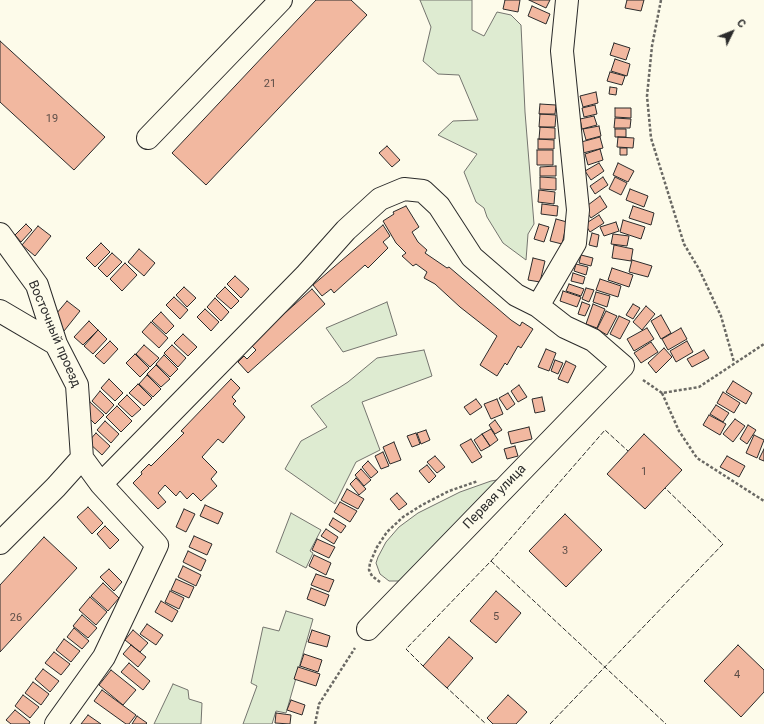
<!DOCTYPE html>
<html>
<head>
<meta charset="utf-8">
<style>
	body { margin:0 }
	#map { position:relative; width:764px; height:724px; overflow:hidden; background:#fdfbea; font-family:Roboto,sans-serif }
	canvas { display:block }
	.north { position:absolute; left:712px; top:12px; width:40px; height:40px; -webkit-text-stroke:3px #fdfbea; paint-order:stroke; rotate:47deg; font-size:11px; font-weight:700; line-height:16px; text-align:center; color:#2b2b2b }
	.north::after { content:''; display:block; margin:auto; width:14px; height:18px; background:#2b2b2b; clip-path:polygon(50% 0,100% 100%,50% 72%,0 100%) }
</style>
</head>
<body>
<div id="map">
<canvas width="764" height="724"></canvas>
<div class="north">С</div>
</div>
<script>
const context = document.querySelector('canvas').getContext('2d');
context.lineJoin = 'round';
function fillPath(path, color) { context.fillStyle = color; context.fill(path, 'evenodd'); }
const poly = rows => new Path2D(rows.map(r => 'M' + r).join(''));
function trace(path, color, width, dash) { context.strokeStyle = color; context.lineWidth = width; context.lineCap = dash ? 'butt' : 'round'; context.setLineDash(dash || []); context.stroke(path); }
function label(font, color, halo, rows, align = 'center') {
  context.font = font + ' Roboto,sans-serif'; context.lineWidth = 3; context.setLineDash([]); context.textBaseline = 'middle'; context.strokeStyle = halo; context.fillStyle = color; for (const [text, x, y, turn = 0] of rows) {
    context.save(); context.translate(x, y); context.rotate((+turn || 0) * Math.PI / 180); context.textAlign = isNaN(turn) ? turn : align; if (halo) context.strokeText(text, 0, 0); context.fillText(text, 0, 0); context.restore();
  }
}
const green = poly([
	[420,0,472,0,472,30,484,36,497,12,511,15,521,25,525,112,534,224,528,234,526,260,503,243,487,217,484,208,476,202,464,172,477,154,438,135,453,121,478,120,459,75,438,74,423,61,431,27,420,0],
	[387,302,397,335,343,352,326,328,387,302],
	[424,350,432,376,362,402,380,450,356,462,335,504,285,469,301,441,327,427,311,406,348,382,377,358,424,350],
	[503,479,401,581,389,581,380,574,376,563,378,557,386,542,399,527,418,513,460,492,491,481,503,479],
	[291,513,321,530,310,551,313,553,306,568,276,552,291,513],
	[286,611,313,619,286,713,276,711,272,724,243,724,257,686,251,683,263,627,279,631,286,611],
	[173,684,188,690,189,699,202,703,201,724,154,724,173,684]
]);
fillPath(green, '#deebd1');
trace(green, '#74746e', 1);
const building = poly([
	[316,0,351,0,367,15,206,185,172,153,316,0],
	[505,0,520,0,518,12,503,9,505,0],
	[529,0,550,0,546,8,529,0],
	[627,0,644,0,641,11,625,8,627,0],
	[532,6,550,14,546,24,528,16,532,6],
	[0,41,105,137,74,170,0,102,0,41],
	[614,43,630,48,626,60,610,55,614,43],
	[615,59,630,64,627,76,611,71,615,59],
	[610,72,625,76,622,85,607,81,610,72],
	[610,87,617,88,616,95,609,94,610,87],
	[596,92,598,103,583,107,580,96,596,92],
	[540,104,556,105,555,114,539,114,540,104],
	[595,105,597,114,584,117,582,108,595,105],
	[615,108,631,108,631,118,615,117,615,108],
	[540,114,556,115,555,127,539,127,540,114],
	[594,116,597,125,582,129,580,119,594,116],
	[615,118,631,119,630,128,614,128,615,118],
	[599,126,601,136,586,140,583,129,599,126],
	[540,127,555,128,555,139,539,139,540,127],
	[615,129,626,129,626,137,615,137,615,129],
	[600,137,603,148,583,153,581,142,600,137],
	[618,137,634,138,633,148,617,147,618,137],
	[538,139,554,140,554,149,538,149,538,139],
	[387,146,400,160,392,167,379,153,387,146],
	[620,148,627,148,627,155,620,155,620,148],
	[600,149,603,160,588,165,585,154,600,149],
	[537,150,553,150,553,165,537,165,537,150],
	[599,163,604,171,591,180,585,171,599,163],
	[618,163,634,171,628,182,613,175,618,163],
	[556,166,556,176,540,176,540,167,556,166],
	[540,177,556,178,556,190,540,189,540,177],
	[603,177,608,185,595,194,590,186,603,177],
	[615,177,627,183,621,195,609,189,615,177],
	[630,189,648,196,644,207,626,200,630,189],
	[539,190,555,192,554,204,538,202,539,190],
	[600,196,607,207,591,218,584,208,600,196],
	[542,204,558,206,557,216,541,214,542,204],
	[406,206,419,227,412,232,418,242,427,250,425,253,447,268,449,267,511,320,520,326,522,322,533,329,521,348,518,346,507,365,505,363,497,376,480,365,497,336,460,307,435,284,424,278,427,272,416,264,413,266,402,256,406,253,396,243,383,221,394,214,393,212,406,206],
	[633,206,654,213,651,225,629,218,633,206],
	[599,215,604,223,590,232,585,224,599,215],
	[556,219,567,222,562,244,550,241,556,219],
	[623,220,645,227,641,239,620,232,623,220],
	[616,222,619,231,604,236,600,227,616,222],
	[26,224,32,230,21,242,15,235,26,224],
	[539,224,549,227,544,242,534,239,539,224],
	[383,225,390,236,383,242,388,248,368,268,365,265,334,293,331,289,322,296,313,285,383,225],
	[38,226,51,236,35,256,22,245,38,226],
	[592,233,599,235,597,247,589,245,592,233],
	[613,234,629,236,627,246,611,244,613,234],
	[101,243,110,252,95,267,86,258,101,243],
	[614,245,633,249,631,261,612,258,614,245],
	[139,249,155,263,144,276,128,262,139,249],
	[112,253,122,262,107,277,98,268,112,253],
	[581,255,593,258,591,266,579,263,581,255],
	[533,258,545,261,540,282,528,280,533,258],
	[632,260,652,266,648,277,629,272,632,260],
	[125,263,137,275,122,291,110,279,125,263],
	[576,264,588,267,586,275,574,271,576,264],
	[612,268,633,275,629,287,608,280,612,268],
	[573,273,585,277,583,284,571,281,573,273],
	[235,276,249,289,241,298,227,284,235,276],
	[600,279,621,286,618,297,596,290,600,279],
	[569,284,584,289,581,296,566,291,569,284],
	[184,287,196,298,187,307,176,295,184,287],
	[225,287,239,301,231,309,216,296,225,287],
	[586,288,594,290,589,302,582,299,586,288],
	[312,289,325,304,248,373,238,362,244,356,247,359,256,350,250,344,312,289],
	[563,291,581,297,577,307,560,301,563,291],
	[596,292,610,296,607,307,593,302,596,292],
	[174,297,188,310,180,319,166,305,174,297],
	[215,298,229,312,221,321,207,307,215,298],
	[67,301,80,311,64,331,51,320,67,301],
	[582,302,590,305,585,316,578,314,582,302],
	[593,304,605,309,597,328,586,324,593,304],
	[633,304,640,308,633,319,626,315,633,304],
	[646,306,655,314,642,330,633,322,646,306],
	[205,309,219,322,211,331,197,317,205,309],
	[606,311,617,316,607,335,597,329,606,311],
	[161,312,174,326,166,334,152,321,161,312],
	[661,315,671,333,661,339,651,321,661,315],
	[619,316,630,321,620,339,610,334,619,316],
	[89,321,98,330,83,345,74,337,89,321],
	[151,322,168,338,159,348,142,332,151,322],
	[647,328,654,339,634,351,627,339,647,328],
	[681,328,687,339,668,350,662,339,681,328],
	[98,330,107,339,93,354,84,346,98,330],
	[183,334,197,347,188,356,174,343,183,334],
	[110,341,118,349,104,364,95,356,110,341],
	[687,341,693,352,676,362,670,351,687,341],
	[651,342,658,352,641,363,634,353,651,342],
	[144,345,159,358,150,367,136,354,144,345],
	[172,345,186,358,178,367,164,353,172,345],
	[664,348,672,357,656,373,648,363,664,348],
	[546,349,556,353,549,371,538,367,546,349],
	[704,350,709,358,692,367,687,359,704,350],
	[135,354,149,368,140,377,126,363,135,354],
	[164,355,178,369,170,377,156,364,164,355],
	[555,360,563,363,558,374,551,371,555,360],
	[566,361,576,366,568,383,558,379,566,361],
	[156,365,170,379,161,387,147,374,156,365],
	[147,375,161,389,153,397,139,384,147,375],
	[109,379,123,393,115,401,101,388,109,379],
	[231,379,240,388,232,397,236,401,233,404,245,417,223,443,218,439,202,457,217,472,211,479,217,486,201,501,193,493,187,499,180,491,176,496,165,485,158,493,166,502,158,509,133,483,142,474,141,472,149,464,151,466,184,433,181,431,231,379],
	[733,381,752,393,746,404,726,392,733,381],
	[138,384,152,398,144,406,129,393,138,384],
	[519,385,527,397,518,402,511,391,519,385],
	[100,391,114,405,106,414,92,401,100,391],
	[723,392,740,403,734,413,717,403,723,392],
	[508,393,515,404,507,410,499,398,508,393],
	[127,395,141,409,132,417,118,404,127,395],
	[542,397,545,411,535,413,532,399,542,397],
	[476,399,482,407,470,415,464,407,476,399],
	[497,399,503,414,491,419,484,404,497,399],
	[90,402,104,415,95,424,81,410,90,402],
	[716,405,729,413,723,422,710,414,716,405],
	[117,406,132,421,121,432,106,417,117,406],
	[709,415,726,424,720,435,703,425,709,415],
	[735,419,745,426,733,442,723,434,735,419],
	[495,420,502,430,495,434,489,425,495,420],
	[105,421,119,434,111,443,97,430,105,421],
	[748,425,756,430,747,444,740,439,748,425],
	[529,427,532,439,511,444,508,432,529,427],
	[491,429,498,440,490,446,482,434,491,429],
	[426,430,430,440,421,444,417,433,426,430],
	[96,433,110,446,102,455,88,442,96,433],
	[416,433,420,444,412,447,407,436,416,433],
	[482,434,490,446,481,451,474,440,482,434],
	[644,434,682,470,645,509,607,474,644,434],
	[754,435,764,440,757,458,746,453,754,435],
	[471,439,482,457,472,463,460,445,471,439],
	[394,442,401,460,390,464,383,447,394,442],
	[515,446,518,456,507,459,504,449,515,446],
	[764,449,764,461,759,459,764,449],
	[383,452,389,466,381,469,375,456,383,452],
	[435,456,445,467,437,473,427,462,435,456],
	[727,456,745,466,739,477,720,467,727,456],
	[368,461,378,472,371,478,362,467,368,461],
	[427,465,436,476,429,483,419,471,427,465],
	[361,469,371,480,364,486,355,475,361,469],
	[356,478,366,489,359,495,350,484,356,478],
	[347,489,364,499,358,509,341,500,347,489],
	[397,493,407,504,399,510,390,499,397,493],
	[340,502,357,511,350,522,334,512,340,502],
	[205,505,223,513,218,524,200,516,205,505],
	[88,507,103,523,92,534,77,517,88,507],
	[184,509,195,514,186,532,176,527,184,509],
	[565,514,602,550,566,587,529,551,565,514],
	[333,518,346,526,341,533,329,525,333,518],
	[105,526,119,540,110,549,97,534,105,526],
	[326,529,338,537,334,544,321,536,326,529],
	[194,536,212,544,207,555,189,547,194,536],
	[44,537,77,568,0,652,0,585,44,537],
	[317,539,335,547,329,558,312,550,317,539],
	[188,551,206,560,201,571,183,562,188,551],
	[314,555,331,563,326,575,309,566,314,555],
	[183,566,201,575,196,586,178,577,183,566],
	[109,569,122,582,114,591,100,577,109,569],
	[316,574,334,580,329,592,311,585,316,574],
	[176,579,194,587,189,598,171,590,176,579],
	[103,583,119,598,108,611,91,596,103,583],
	[311,588,329,595,325,606,307,599,311,588],
	[170,591,184,598,179,609,165,602,170,591],
	[496,591,521,613,496,643,470,621,496,591],
	[90,597,107,612,96,625,79,610,90,597],
	[161,601,178,611,172,622,155,612,161,601],
	[82,615,97,628,88,638,73,626,82,615],
	[147,624,163,635,156,645,140,634,147,624],
	[74,628,89,641,82,649,67,637,74,628],
	[133,630,148,643,140,652,125,640,133,630],
	[312,630,330,636,327,647,308,642,312,630],
	[449,637,473,658,447,688,423,666,449,637],
	[64,639,80,651,71,662,56,650,64,639],
	[131,645,146,657,138,667,123,654,131,645],
	[738,645,764,670,764,692,741,717,704,681,738,645],
	[54,652,70,664,61,675,45,663,54,652],
	[304,654,322,660,318,672,300,666,304,654],
	[129,663,150,681,143,690,121,672,129,663],
	[298,667,320,674,316,686,294,679,298,667],
	[43,669,59,681,50,692,35,679,43,669],
	[111,670,136,690,123,705,99,685,111,670],
	[33,682,49,694,41,705,25,693,33,682],
	[102,690,136,715,129,724,126,724,94,701,102,690],
	[23,695,39,707,30,718,15,706,23,695],
	[508,695,527,712,516,724,493,724,487,718,508,695],
	[291,700,305,705,302,715,287,710,291,700],
	[15,710,30,722,29,724,11,724,6,720,15,710],
	[276,713,291,715,290,724,275,723,276,713],
	[88,715,101,724,81,724,88,715],
	[137,716,147,723,146,724,132,724,137,716]
]);
fillPath(building, '#f2b8a0');
trace(building, '#2b2b2b', 1);
const minor = poly([
	[148,138,281,0],
	[0,234,37,285,56,344,77,385,82,458,101,484,157,545,104,657,56,724],
	[538,306,575,243,578,210,562,51,567,0],
	[0,311,56,344],
	[101,484,305,276,346,230,380,199,404,189,423,191,439,206,472,257,516,295,538,306,565,327,593,340,623,366,368,629],
	[0,543,56,487,82,458]
]);
trace(minor, '#2b2b2b', 24);
trace(poly([
	[661,0,652,46,647,96,651,138,684,244,699,269,721,316,734,362],
	[643,380,662,393,699,387,764,344],
	[662,393,679,431,697,458,764,501],
	[380,582,372,576,369,570,370,563,377,547,387,532,403,517,422,505,449,491,478,481],
	[315,724,319,704,355,648]
]), '#6a6964', 2.5, [3, 2]);
trace(minor, '#fdfbea', 22);
trace(poly([
	[491,561,666,724],
	[424,667,406,649,491,561,605,430,628,451],
	[445,686,486,724],
	[550,724,723,544,665,488]
]), '#2b2b2b', 1, [5, 2]);
label('11px', '#5d4e48', null, [
	["21",270,84],
	["19",52,119],
	["1",644,472],
	["3",565,551],
	["5",496,617],
	["26",16,618],
	["4",737,675]
]);
label('13px', '#2b2b2b', '#fdfbea', [
	["Восточный проезд",54,334,67],
	["Первая улица",495,497,-46]
]);
</script>
</body>
</html>
